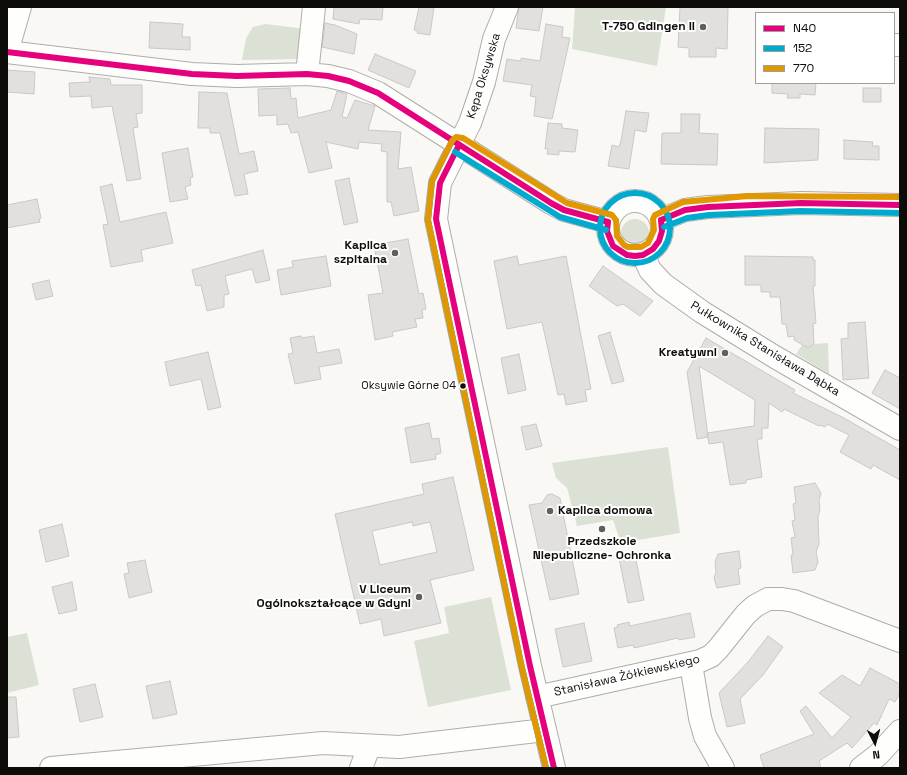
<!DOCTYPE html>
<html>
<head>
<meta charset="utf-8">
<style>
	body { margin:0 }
	#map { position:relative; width:907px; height:775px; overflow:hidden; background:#faf8f4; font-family:"Space Grotesk",sans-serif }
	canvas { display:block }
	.frame { position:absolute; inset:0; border:8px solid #0d0c09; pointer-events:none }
	.legend { position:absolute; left:755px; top:12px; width:140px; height:72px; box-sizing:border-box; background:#fff; border:1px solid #9e9e9d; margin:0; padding:5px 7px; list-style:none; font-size:12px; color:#0d0c09 }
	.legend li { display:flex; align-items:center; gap:8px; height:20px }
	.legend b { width:20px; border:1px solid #9e9e9d }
	.north { position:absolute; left:855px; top:723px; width:40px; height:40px; -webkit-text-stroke:3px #fff; paint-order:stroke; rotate:174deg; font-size:11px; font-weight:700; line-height:16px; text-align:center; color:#0d0c09 }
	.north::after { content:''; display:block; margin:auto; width:14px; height:18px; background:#0d0c09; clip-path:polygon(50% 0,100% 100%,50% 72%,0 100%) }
</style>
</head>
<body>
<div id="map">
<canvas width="907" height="775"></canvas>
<div class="frame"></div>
<ul class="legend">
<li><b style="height:5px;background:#e5007d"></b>N40</li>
<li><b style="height:5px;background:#00a9ce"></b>152</li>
<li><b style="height:5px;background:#e09701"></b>770</li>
</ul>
<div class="north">N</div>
</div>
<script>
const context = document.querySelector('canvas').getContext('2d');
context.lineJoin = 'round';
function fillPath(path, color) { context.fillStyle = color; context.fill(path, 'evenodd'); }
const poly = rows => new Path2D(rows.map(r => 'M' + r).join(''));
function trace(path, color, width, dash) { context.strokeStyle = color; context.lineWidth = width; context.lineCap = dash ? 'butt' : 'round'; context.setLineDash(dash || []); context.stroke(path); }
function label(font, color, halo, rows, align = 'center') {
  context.font = font + ' "Space Grotesk",sans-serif'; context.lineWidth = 4; context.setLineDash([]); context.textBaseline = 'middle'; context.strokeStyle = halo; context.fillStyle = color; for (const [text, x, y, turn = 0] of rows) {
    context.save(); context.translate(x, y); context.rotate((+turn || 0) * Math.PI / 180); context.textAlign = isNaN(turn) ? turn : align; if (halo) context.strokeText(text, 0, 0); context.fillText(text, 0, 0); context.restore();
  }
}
fillPath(poly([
	[575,7,666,7,657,66,572,49],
	[265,24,306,29,302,59,242,60,246,38,253,27],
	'621 233a14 14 0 1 1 28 0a14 14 0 1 1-28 0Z',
	[828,343,829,374,796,354,802,345,808,348,814,344],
	[668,447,680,533,621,543,613,520,577,526,567,488,556,478,552,463],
	[491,597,511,690,428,707,414,641,449,633,444,607],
	[27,633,39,685,7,693,7,637]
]), '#dce1d5');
const building = poly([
	[334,7,383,7,382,20,360,19,359,24,333,19,334,7],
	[419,7,434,7,430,35,417,33,418,31,414,30,419,7],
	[519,7,543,7,539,31,516,28,519,7],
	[680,7,728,7,727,49,716,48,716,57,689,57,689,48,678,47,680,7],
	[150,22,183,24,182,37,190,37,190,50,149,48,150,22],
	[325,23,335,25,357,34,354,54,322,47,325,23],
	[546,24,563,27,562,37,570,38,552,119,534,116,536,97,530,96,532,85,503,81,507,59,521,61,521,58,540,61,546,24],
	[375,54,416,71,409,88,368,70,375,54],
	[7,70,35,72,34,94,7,92,7,70],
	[89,77,110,79,111,85,142,85,142,113,136,114,138,127,133,128,141,179,127,181,112,106,92,108,91,96,70,97,69,83,90,82,89,77],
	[772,83,816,83,815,95,800,94,800,98,787,98,788,94,772,93,772,83],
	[290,88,291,99,296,98,298,118,331,110,337,91,347,94,342,117,347,118,355,100,375,106,368,130,401,132,398,169,411,167,419,211,394,216,391,202,387,202,387,152,381,151,382,144,359,142,358,149,326,142,332,168,309,173,298,132,291,133,288,124,277,125,277,115,259,116,258,89,290,88],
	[863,88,881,88,881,102,863,102,863,88],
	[199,92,227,93,239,154,254,151,258,171,244,174,248,194,235,196,220,133,210,133,210,128,198,128,199,92],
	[626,111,649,113,646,132,635,130,629,169,608,166,612,145,619,147,621,141,626,111],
	[681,114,700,114,699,133,718,134,717,165,661,164,662,133,681,133,681,114],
	[548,123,562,124,562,128,578,130,575,152,559,151,559,155,547,154,548,149,545,149,548,123],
	[765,128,819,129,818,160,764,163,765,128],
	[844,140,873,142,872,146,879,146,879,160,844,159,844,140],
	[188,148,193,177,190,178,191,185,185,187,188,199,170,202,162,153,188,148],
	[349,178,358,222,344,225,335,181,349,178],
	[112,184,120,222,166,212,173,243,141,250,143,261,111,267,103,225,108,224,100,187,112,184],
	[37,199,41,218,39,219,40,222,7,228,7,205,37,199],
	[408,239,419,294,423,293,426,309,422,310,423,318,415,319,417,327,392,332,393,336,375,340,368,295,383,293,374,245,408,239],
	[263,250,270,280,256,283,252,269,225,276,229,294,224,295,224,307,207,311,201,285,196,286,192,270,263,250],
	[326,256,331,286,281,295,277,270,293,267,292,261,326,256],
	[517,256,519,265,566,256,591,389,585,390,587,401,566,405,564,394,558,395,542,322,507,329,494,261,517,256],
	[745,256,813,257,813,260,815,260,815,286,813,286,816,323,813,324,814,344,808,348,794,340,794,336,788,337,786,324,782,324,780,297,770,297,770,292,761,292,761,285,745,285,745,256],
	[603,266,653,301,640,316,623,304,617,306,589,286,603,266],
	[49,280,53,296,36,300,32,284,49,280],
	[865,322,869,378,843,380,841,339,848,338,848,323,865,322],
	[610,332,624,381,612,384,598,336,610,332],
	[301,336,302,338,314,336,317,353,339,349,342,363,319,367,321,379,295,384,288,354,293,353,290,338,301,336],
	[706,338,795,390,793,393,844,418,900,450,900,480,873,465,871,469,840,452,849,435,827,424,825,427,820,425,819,426,784,409,782,412,769,403,768,428,762,428,762,439,757,439,762,477,746,480,746,483,730,485,723,442,709,444,707,433,754,426,755,400,699,366,708,437,697,439,687,372,706,338],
	[208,352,221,407,208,410,201,379,170,386,165,362,208,352],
	[519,354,526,390,508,394,501,358,519,354],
	[885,370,900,378,900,409,872,393,885,370],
	[429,423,432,439,439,438,441,453,435,455,436,459,411,463,405,428,429,423],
	[536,424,542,446,526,450,521,427,536,424],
	[453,477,474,570,430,580,441,623,384,636,381,619,360,624,335,514,424,494,422,484,453,477],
	[412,522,413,526,430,522,437,552,380,565,372,531,412,522],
	[815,483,821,493,819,500,820,510,818,517,819,544,816,552,818,562,815,570,793,573,791,555,793,555,791,538,795,537,792,521,795,520,793,504,796,503,794,487,815,483],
	[552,494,560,498,579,594,550,600,529,505,542,503,547,495,552,494],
	[62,524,69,556,46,562,39,530,62,524],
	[739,551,741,568,738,569,740,584,717,588,714,578,716,572,715,562,718,554,739,551],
	[635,555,644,600,628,603,619,558,635,555],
	[145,560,152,592,129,598,124,574,129,573,127,563,145,560],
	[72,582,77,610,59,614,52,587,72,582],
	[690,613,695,637,679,640,678,638,634,648,633,645,618,648,614,628,618,627,617,625,629,622,630,626,690,613],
	[584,623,592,661,563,667,555,629,584,623],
	[768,636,783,647,763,675,740,699,745,723,727,727,719,693,748,662,768,636],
	[870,668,900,684,900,693,895,702,889,699,877,725,874,723,852,748,847,743,819,761,821,768,764,768,760,755,814,734,800,711,806,706,832,738,851,717,819,693,842,675,860,686,870,668],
	[170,681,177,714,153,719,146,686,170,681],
	[95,684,103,717,80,722,73,689,95,684],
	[7,697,16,697,19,737,7,738,7,697]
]);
fillPath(building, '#e1e0df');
trace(building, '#cac8c7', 1);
const minor = poly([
	[507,7,494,39,484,82,470,123,440,183,436,219,530,666,554,768],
	[894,45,900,45],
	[7,52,192,74,237,76,307,74,328,76,349,81,378,93,551,203,564,210,608,222],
	[7,52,20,7],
	[307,74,314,7],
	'608 228a27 27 0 1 1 54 0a27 27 0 1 1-54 0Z',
	[661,220,685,210,708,207,801,203,900,205],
	[643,255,650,270,663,284,702,312,775,357,900,429],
	[691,664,700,718,705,736,723,768],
	[537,697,700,661,711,656,718,649,746,614,755,606,768,599,782,599,794,601,900,641],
	[51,768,323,743,399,747,545,730],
	[361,768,369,747],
	[861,768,878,755,900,731]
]);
trace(minor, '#aeadaa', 24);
trace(minor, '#fefefd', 22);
trace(poly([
	[7,52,192,74,237,76,307,74,328,76,349,81,378,93,551,203,564,210,608,222],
	[459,145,440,183,436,219,530,666,554,768],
	[661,220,685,210,708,207,801,203,900,205],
	[608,222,607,231,613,246,627,255,635,256,643,255,653,249,659,241,662,231,661,220]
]), '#e5007d', 6);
trace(poly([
	[452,141,432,181,428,220,522,668,546,768],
	[455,152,560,217,606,230],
	'600 228a35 35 0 1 1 70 0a35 35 0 1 1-70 0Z',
	[664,227,687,218,709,215,801,211,900,213]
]), '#00a9ce', 6);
trace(poly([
	[546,768,522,668,428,220,432,181,452,141,456,137,463,138,567,203,612,215,616,220,617,236,624,245,628,247,641,247,648,243,654,230,653,219,655,215,683,202,748,196,900,197]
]), '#e09701', 6);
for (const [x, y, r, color] of [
	[703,27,4,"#605f5b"],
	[395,253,4,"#605f5b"],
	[725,353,4,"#605f5b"],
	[463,386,3.5,"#0d0c09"],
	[550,511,4,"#605f5b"],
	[602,529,4,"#605f5b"],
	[419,597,4,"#605f5b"]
]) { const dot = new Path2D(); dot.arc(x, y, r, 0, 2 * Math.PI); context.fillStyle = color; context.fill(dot); trace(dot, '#fff', 1.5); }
label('11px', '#0d0c09', '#fff', [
	["Oksywie Górne 04",456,386]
], 'right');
label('bold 12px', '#0d0c09', '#fff', [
	["T-750 Gdingen II",695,27],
	["Kaplica",387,246],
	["szpitalna",387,260],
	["Kreatywni",717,353],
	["Kaplica domowa",558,511,"left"],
	["Przedszkole",602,542,"center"],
	["Niepubliczne- Ochronka",602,556,"center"],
	["V Liceum",411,590],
	["Ogólnokształcące w Gdyni",411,604]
], 'right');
label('12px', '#0d0c09', '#fff', [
	["Kępa Oksywska",484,76,-73],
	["Pułkownika Stanisława Dąbka",765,349,31],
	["Stanisława Żółkiewskiego",627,676,-13]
]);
</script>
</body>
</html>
